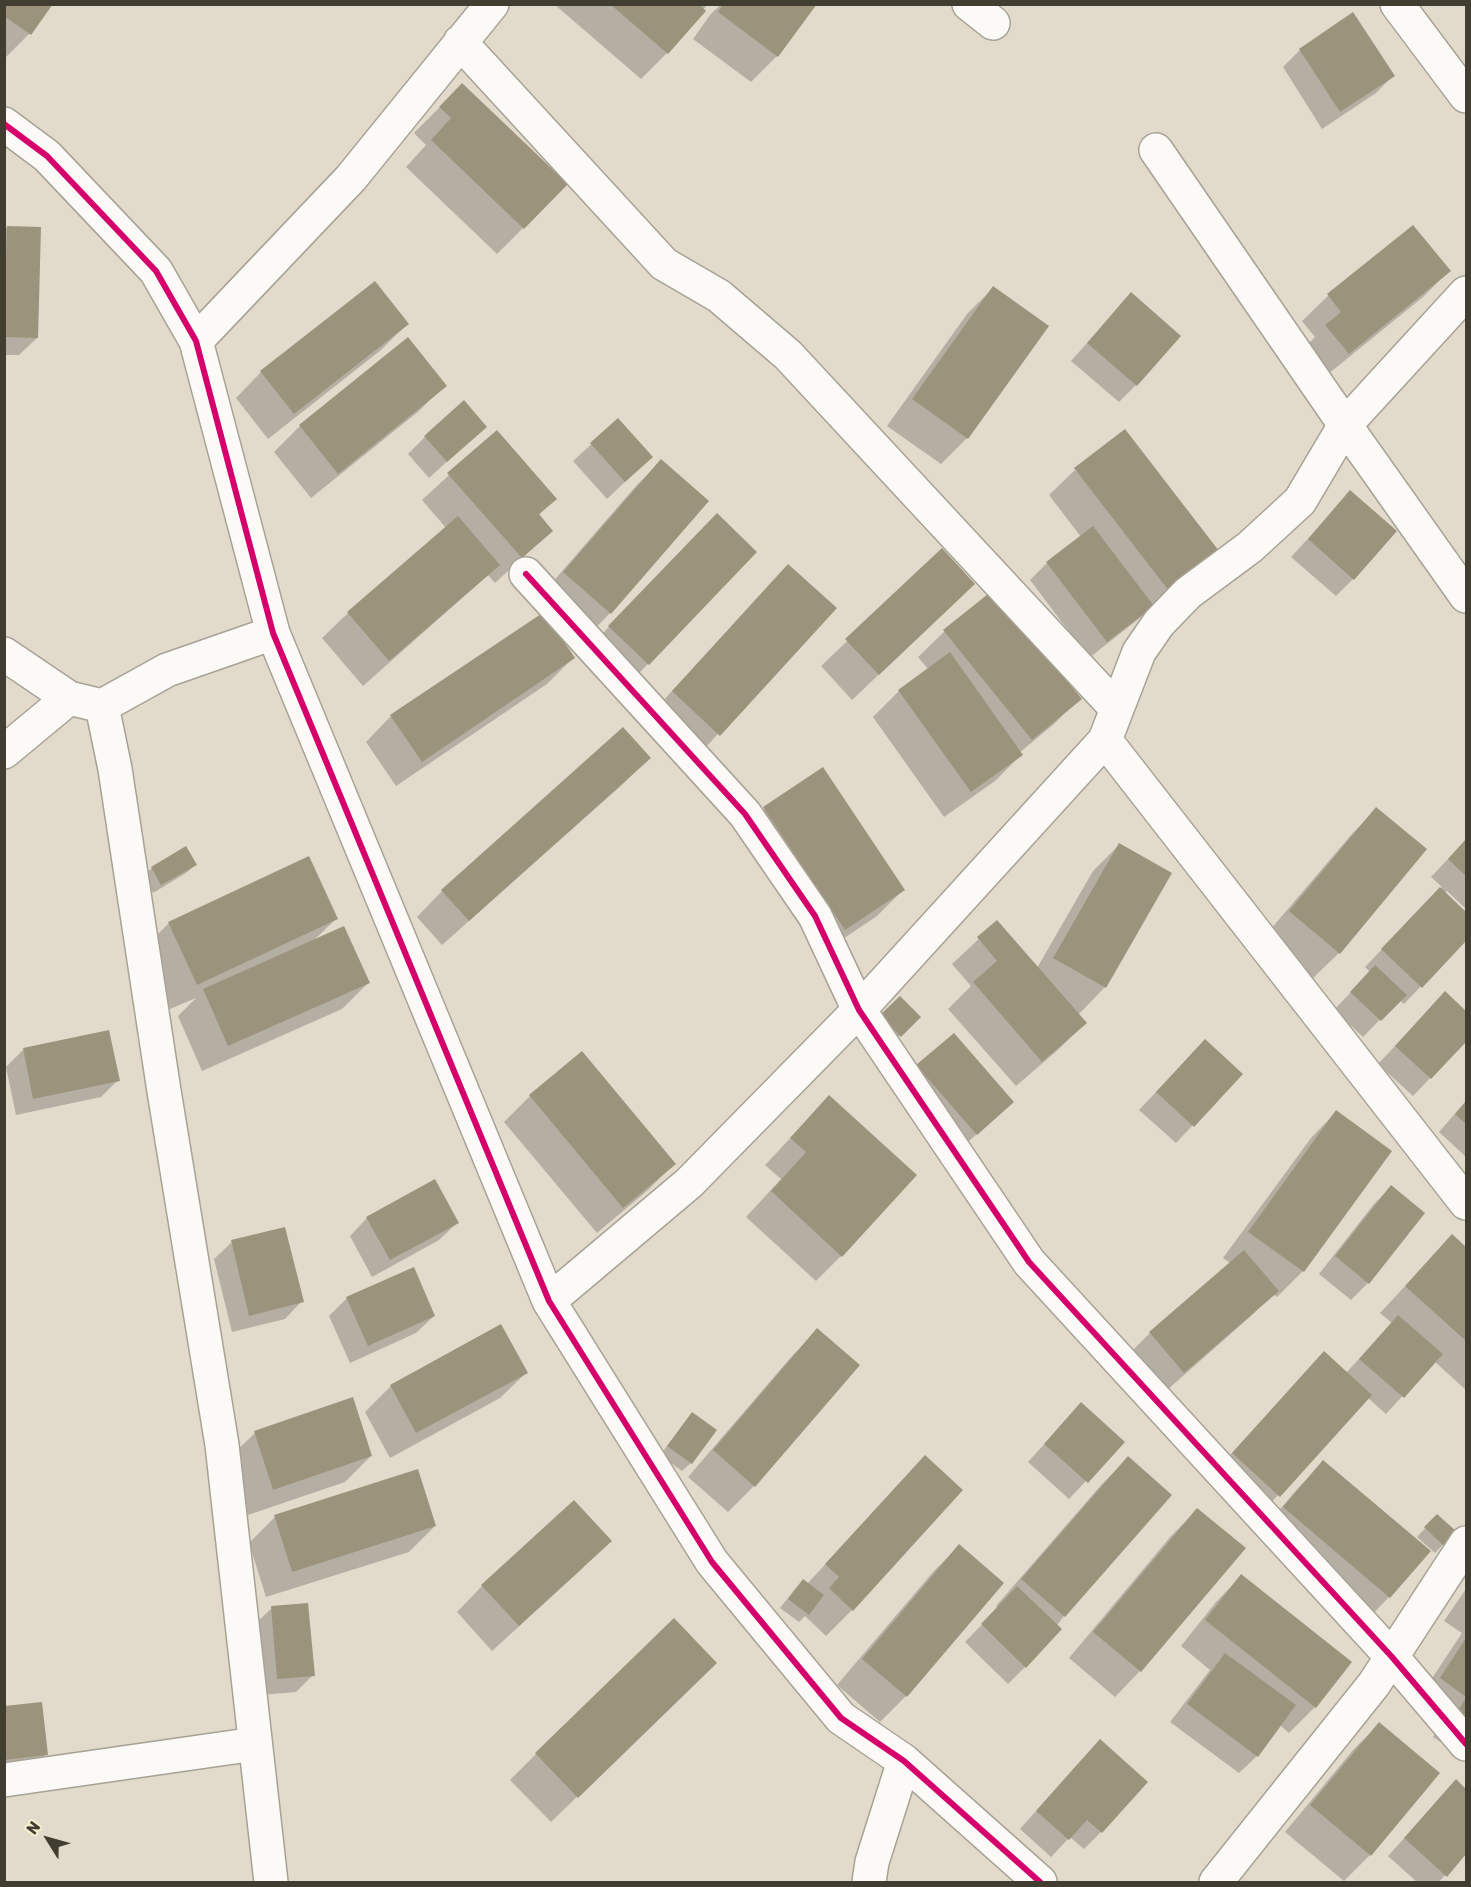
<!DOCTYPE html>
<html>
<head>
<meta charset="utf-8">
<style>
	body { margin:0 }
	#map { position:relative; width:1471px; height:1887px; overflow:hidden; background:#e2dbcb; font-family:Rubik,sans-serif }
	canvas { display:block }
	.frame { position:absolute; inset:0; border:6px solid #413d31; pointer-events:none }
	.north { position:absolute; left:18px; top:1809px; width:60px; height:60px; -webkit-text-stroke:4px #f9edcf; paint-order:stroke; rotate:307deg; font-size:16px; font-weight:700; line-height:24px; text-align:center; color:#413d31 }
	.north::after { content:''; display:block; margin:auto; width:21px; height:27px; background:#413d31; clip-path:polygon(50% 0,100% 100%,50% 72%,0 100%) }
</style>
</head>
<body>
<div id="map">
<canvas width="1471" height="1887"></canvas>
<div class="frame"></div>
<div class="north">N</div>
</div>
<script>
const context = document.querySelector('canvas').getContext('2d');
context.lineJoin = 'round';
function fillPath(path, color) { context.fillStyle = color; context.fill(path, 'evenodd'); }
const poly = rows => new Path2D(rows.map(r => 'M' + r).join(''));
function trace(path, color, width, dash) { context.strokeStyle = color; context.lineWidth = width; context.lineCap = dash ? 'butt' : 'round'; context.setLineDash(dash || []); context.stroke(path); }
fillPath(poly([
	[4,4,51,4,29,34,4,59],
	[554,4,708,4,667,53,641,79],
	[721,4,815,4,777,56,751,82,693,39,710,15],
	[1300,50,1393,76,1376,93,1322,129,1283,67],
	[462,85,523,228,497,254,406,167,426,145,414,133],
	[7,227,37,338,19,355,4,355,4,230],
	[1449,271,1423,297,1322,379,1300,352,1315,337,1302,321,1328,296],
	[993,288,967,438,941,464,887,426,967,314],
	[1131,294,1136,385,1119,402,1071,361],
	[407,324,381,350,268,439,236,398,261,372],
	[445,385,419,411,311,498,274,452,300,426],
	[618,420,651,457,607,499,573,461],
	[485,427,429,478,408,454,425,437],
	[496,432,555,498,538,516,551,531,495,583,488,575,363,686,322,638,348,613,446,528,422,500],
	[661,461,610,613,585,639,538,599,635,487],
	[1075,470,1192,577,1089,658,1030,580,1047,563,1081,537,1049,495],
	[1351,492,1353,579,1336,596,1291,557],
	[691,541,648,664,622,690,584,653],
	[942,551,947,610,852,700,821,666],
	[788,566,834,608,693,761,647,718],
	[992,592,1080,698,1054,724,1019,753,1021,755,995,781,944,817,873,717,899,691,928,669,918,657,944,632],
	[573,658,547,684,396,786,366,742,391,716],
	[649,758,623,784,442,945,417,917,442,891],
	[764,809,903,890,877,916,819,955,739,834],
	[1376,809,1339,953,1313,978,1264,937,1351,835],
	[1466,840,1466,909,1447,891,1445,893,1466,914,1466,939,1404,1004,1399,1000,1363,1037,1334,1010,1370,972,1365,967,1442,887,1431,877],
	[1119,845,1105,987,1078,1015,1085,1023,1059,1049,1016,1086,948,1009,971,986,952,964,997,922,1037,968,1093,871],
	[195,865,186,873,153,893,143,876,152,868],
	[336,919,313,941,368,983,342,1009,202,1071,178,1016,196,998,170,1009,143,949,169,923],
	[1445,993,1466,1013,1466,1040,1413,1096,1378,1064],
	[919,1017,891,1044,873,1024],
	[23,1050,118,1080,101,1097,16,1115,6,1067],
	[1188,1058,1241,1074,1176,1143,1139,1110],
	[917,1066,1012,1102,958,1151,900,1084],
	[530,1096,674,1164,648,1190,597,1233,504,1122],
	[829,1097,841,1256,816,1281,746,1217,781,1179,765,1165],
	[1466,1101,1466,1157,1439,1132],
	[1336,1112,1390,1151,1303,1271,1277,1297,1273,1294,1251,1316,1158,1398,1124,1359,1150,1333,1230,1263,1223,1258,1311,1138],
	[1391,1187,1368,1283,1351,1300,1319,1274,1374,1204],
	[367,1218,457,1223,439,1240,372,1277,350,1236],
	[1452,1236,1466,1249,1466,1390,1434,1361,1386,1414,1368,1398,1253,1522,1207,1480,1324,1353,1346,1373,1392,1323,1380,1313],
	[232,1242,302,1301,285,1319,232,1332,214,1259],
	[347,1298,434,1316,416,1333,350,1363,329,1316],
	[818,1330,754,1486,728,1512,688,1477,792,1356],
	[526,1373,500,1398,390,1458,365,1412,391,1386],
	[1081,1404,1123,1442,1069,1499,1028,1462],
	[692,1414,691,1463,682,1471,660,1455],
	[255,1433,371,1456,345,1482,248,1515,229,1458],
	[925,1457,961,1490,852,1610,826,1636,805,1616,799,1622,780,1608,795,1589,803,1581,807,1584],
	[1128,1458,1064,1616,1025,1667,1008,1684,965,1642,998,1608,996,1606,1102,1484],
	[1324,1462,1389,1597,1364,1623,1259,1534,1298,1488],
	[1197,1510,1140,1671,1115,1697,1069,1658,1171,1536],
	[275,1517,435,1526,409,1552,266,1597,249,1543],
	[1429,1524,1455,1532,1435,1553,1417,1537],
	[959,1546,1002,1583,906,1696,880,1722,837,1685,933,1572],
	[584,1567,492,1651,457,1612,482,1586],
	[1241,1576,1315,1707,1289,1733,1280,1725,1257,1756,1239,1773,1170,1722,1210,1670,1181,1646,1216,1602],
	[1466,1589,1466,1729,1448,1747,1433,1737,1442,1723,1415,1704,1462,1633,1444,1621],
	[272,1608,313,1675,296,1692,261,1695,254,1625],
	[689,1688,551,1822,510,1780,536,1754],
	[4,1708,46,1754,20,1780,4,1782],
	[1379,1724,1370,1855,1344,1881,1285,1832,1353,1750],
	[1083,1758,1101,1832,1084,1849,1070,1837,1051,1857,1020,1829],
	[1456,1781,1466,1791,1466,1852,1439,1882,1417,1882,1388,1856]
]), '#0003');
fillPath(poly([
	[4,4,53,4,31,35,4,16],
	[610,4,699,4,706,11,668,54],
	[723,4,817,4,778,57,718,12],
	[1353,12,1395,76,1340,112,1299,49],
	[462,83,568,184,524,229,431,140,451,118,439,107],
	[1413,225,1451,271,1349,354,1325,325,1341,312,1327,294],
	[7,226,41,227,38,338,4,337],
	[375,281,409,324,294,414,260,371],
	[993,286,1049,326,968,439,912,399],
	[1131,292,1181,336,1137,386,1087,343],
	[408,337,447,386,338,474,299,425],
	[464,400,487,427,447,462,424,436],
	[618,418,653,457,625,482,590,443],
	[1125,429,1219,551,1169,591,1074,468],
	[497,430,557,499,539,514,553,531,522,558,447,473],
	[661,459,709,501,611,614,563,572],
	[1350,490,1397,531,1354,580,1308,539],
	[717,513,757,552,649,665,608,626],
	[458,516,500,565,389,661,347,612],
	[1093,526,1154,606,1107,642,1046,562],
	[942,548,975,584,879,675,845,639],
	[788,564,837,608,720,736,672,691],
	[993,590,1082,699,1032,740,943,630],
	[544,612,575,658,422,762,390,715],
	[950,652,1023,755,971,792,898,690],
	[623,727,651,758,469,921,441,890],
	[823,767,905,890,845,930,763,807],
	[1376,807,1427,849,1340,954,1289,911],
	[1466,839,1466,876,1448,859],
	[1119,843,1172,873,1106,988,1053,958],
	[186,846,197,865,161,885,151,867],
	[309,856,338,919,197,985,168,922],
	[1440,887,1466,912,1466,941,1422,988,1381,949],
	[997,920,1087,1023,1042,1062,973,982,997,961,977,937],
	[344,926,370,983,228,1046,203,989],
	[1375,965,1407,995,1381,1021,1350,992],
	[1445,991,1466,1011,1466,1042,1431,1079,1395,1046],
	[900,996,921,1017,901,1037,880,1015],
	[109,1030,120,1081,33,1099,23,1048],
	[954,1033,1014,1102,977,1135,916,1065],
	[1205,1039,1243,1074,1194,1127,1156,1092],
	[582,1051,676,1164,623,1208,529,1095],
	[829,1095,917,1175,842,1257,771,1191,806,1152,790,1138],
	[1466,1101,1466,1124,1455,1114],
	[1336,1110,1392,1151,1304,1272,1248,1232],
	[435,1179,459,1223,390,1260,366,1217],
	[1391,1185,1425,1213,1369,1284,1335,1256],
	[285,1227,304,1302,249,1316,231,1240],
	[1452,1234,1466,1247,1466,1341,1405,1286],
	[1244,1250,1279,1291,1184,1373,1149,1332],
	[414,1267,435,1316,368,1346,346,1297],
	[1398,1315,1443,1354,1404,1398,1359,1359],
	[501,1324,528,1373,416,1433,390,1385],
	[817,1328,860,1365,755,1487,713,1450],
	[1324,1351,1372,1395,1280,1497,1232,1453],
	[353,1397,372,1456,273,1490,254,1431],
	[1081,1402,1125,1442,1088,1483,1044,1444],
	[692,1412,717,1430,692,1464,667,1446],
	[925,1455,963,1490,853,1611,829,1588,839,1577,825,1564],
	[1128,1456,1172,1495,1065,1617,1021,1579],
	[1323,1460,1431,1551,1390,1598,1283,1507],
	[418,1469,436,1526,292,1572,274,1515],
	[574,1500,612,1541,519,1626,481,1585],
	[1197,1508,1246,1548,1141,1672,1093,1632],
	[1437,1514,1457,1532,1444,1546,1424,1527],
	[959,1544,1004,1583,907,1697,862,1659],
	[1241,1574,1352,1662,1316,1708,1205,1620],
	[803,1579,824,1595,809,1615,788,1599],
	[1017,1586,1062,1629,1026,1668,981,1624],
	[308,1603,315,1676,277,1679,271,1606],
	[674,1618,717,1663,578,1798,535,1753],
	[1466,1638,1466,1697,1440,1678],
	[1225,1653,1296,1705,1258,1757,1187,1704],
	[1466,1698,1466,1716,1458,1710],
	[42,1702,48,1755,4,1760,4,1706],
	[1379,1722,1440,1773,1371,1856,1310,1805],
	[1100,1739,1148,1782,1102,1833,1087,1820,1069,1840,1036,1811],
	[1456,1779,1466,1789,1466,1854,1447,1877,1404,1838]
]), '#9c937d');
const street = poly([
	[969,4,993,23],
	[1397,4,1466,96],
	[460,42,664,264,719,296,788,355,1117,709],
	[4,124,47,156,156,271,196,341,273,633,549,1301,712,1562,841,1718,904,1761,1040,1882],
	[1156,150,1345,425,1466,596],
	[196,341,351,178,492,4],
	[526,574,745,814,815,916,859,1010,1029,1262,1392,1657,1466,1744],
	[4,654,69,698],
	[1105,740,1466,1203],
	[4,752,69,698,102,706],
	[549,1301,689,1183,859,1010,1105,740,1139,652,1159,623,1188,593,1250,547,1300,501,1345,425,1466,293],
	[4,1780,255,1744],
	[271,1882,222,1445,164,1091,115,769,102,706,167,670,273,633],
	[869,1882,872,1862,904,1761],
	[1216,1882,1374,1684,1466,1543]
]);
trace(street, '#a7a296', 36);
trace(street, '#fbfaf7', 33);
trace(poly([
	[4,124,47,156,156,271,196,341,273,633,549,1301,712,1562,841,1718,904,1761,1040,1882],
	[526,574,745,814,815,916,859,1010,1029,1262,1392,1657,1466,1744]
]), '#d6006c', 6);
</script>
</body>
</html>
